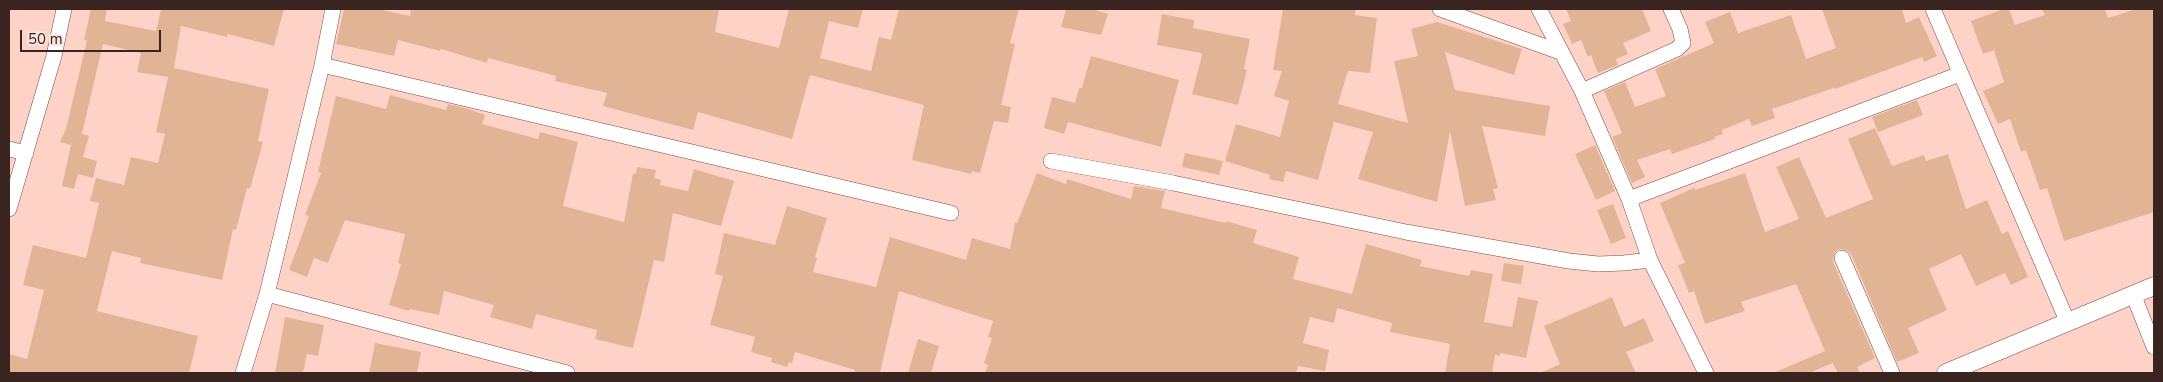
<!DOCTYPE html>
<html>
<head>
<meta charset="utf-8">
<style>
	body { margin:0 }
	#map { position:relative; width:2163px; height:382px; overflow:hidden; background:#ffd2c7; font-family:"Nunito Sans",sans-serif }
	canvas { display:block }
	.frame { position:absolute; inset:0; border:10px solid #39241f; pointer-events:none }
	.scale { position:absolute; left:20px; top:30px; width:141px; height:22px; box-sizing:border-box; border:2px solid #39241f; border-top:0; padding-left:6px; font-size:15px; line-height:18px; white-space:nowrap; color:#39241f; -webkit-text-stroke:4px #fce5e0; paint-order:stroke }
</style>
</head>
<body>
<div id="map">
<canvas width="2163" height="382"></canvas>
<div class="frame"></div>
<div class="scale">50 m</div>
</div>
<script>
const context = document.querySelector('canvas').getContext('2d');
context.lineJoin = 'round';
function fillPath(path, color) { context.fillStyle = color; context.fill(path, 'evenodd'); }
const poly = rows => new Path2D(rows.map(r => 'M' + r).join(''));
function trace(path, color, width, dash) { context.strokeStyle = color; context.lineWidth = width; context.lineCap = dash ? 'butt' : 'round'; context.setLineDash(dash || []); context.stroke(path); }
fillPath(poly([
	[91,9,107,9,105,21,156,31,161,9,284,9,274,46,228,34,227,37,181,26,174,68,269,89,258,141,263,142,250,189,247,188,236,230,233,229,222,280,140,263,141,258,112,251,97,311,198,336,189,373,9,373,9,354,27,359,44,290,23,285,33,245,86,258,99,203,90,201,96,178,124,185,131,157,158,163,165,134,156,132,168,77,137,72,141,53,103,44,82,134,89,136,83,157,97,161,93,178,78,174,74,189,62,186,71,145,60,142,66,129,87,40,84,40],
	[344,9,378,9,410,16,411,9,719,9,715,32,779,48,789,9,863,9,858,28,829,21,820,58,871,71,879,37,891,40,899,9,1019,9,1010,43,1015,44,1001,105,1011,107,1008,123,994,121,980,173,972,171,971,174,912,160,924,105,810,75,792,139,698,112,693,130,603,106,607,93,555,81,556,76,488,58,487,63,441,49,440,51,398,40,394,56,336,44],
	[1066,9,1092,9,1108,14,1101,35,1061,27],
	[1283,9,1356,9,1355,15,1377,18,1370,73,1348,71,1338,104,1408,123,1394,61,1418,56,1411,29,1437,22,1522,49,1514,75,1445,52,1455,90,1550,106,1545,136,1482,126,1498,188,1493,189,1496,200,1465,206,1450,131,1437,202,1358,179,1373,132,1334,122,1318,180,1286,171,1283,182,1269,179,1270,175,1225,161,1236,124,1280,137,1289,101,1274,96,1282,71,1273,70],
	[1566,9,1642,9,1651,31,1623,43,1628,54,1616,59,1618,65,1598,73,1591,55,1588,57,1581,40,1572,44,1563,24,1571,21],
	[1822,9,1902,9,1906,23,1919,17,1937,56,1924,62,1922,57,1835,89,1834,88,1772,109,1775,118,1752,126,1749,119,1722,130,1723,134,1714,137,1715,139,1672,154,1670,149,1637,160,1645,177,1632,183,1612,137,1622,133,1604,91,1625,82,1635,107,1666,96,1655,69,1714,43,1705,22,1730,12,1738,33,1791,15,1806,59,1836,48],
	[2003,9,2009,9,2015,25,2045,15,2042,9,2105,9,2108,18,2136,9,2154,9,2154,212,2064,241,2047,188,2040,190,2026,150,2021,152,2010,119,1998,124,1983,91,2004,82,1994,50,1983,54,1971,21],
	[1162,14,1194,20,1193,28,1250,39,1244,69,1247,70,1238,105,1192,94,1202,55,1201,53,1157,45],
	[1091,56,1179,80,1161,147,1068,122,1064,134,1044,128,1052,97,1075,103,1079,88,1082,88],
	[390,95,446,110,448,104,465,108,485,115,482,124,538,139,540,132,578,142,563,206,624,222,633,173,636,174,637,167,656,170,654,178,661,180,660,185,688,191,694,169,734,181,721,226,673,213,664,262,654,260,633,348,595,339,597,330,536,314,532,329,490,317,494,305,444,291,439,315,410,309,409,311,389,305,401,264,398,263,405,234,345,220,328,263,314,258,307,277,289,270,309,216,305,215,321,173,318,172,336,96,386,109],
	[1917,100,1923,115,1878,132,1872,117],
	[1875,128,1892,166,1924,155,1926,161,1948,154,1966,209,1987,200,2002,234,2008,231,2028,277,2011,285,2005,273,1976,286,1961,254,1929,269,1947,310,1908,328,1919,353,1897,362,1851,254,1847,250,1839,249,1834,253,1833,262,1875,358,1857,367,1860,373,1838,373,1833,363,1809,373,1773,373,1825,351,1796,284,1741,302,1745,311,1705,324,1694,291,1689,293,1678,265,1685,263,1660,203,1694,188,1695,190,1745,173,1765,232,1799,219,1776,167,1799,157,1826,218,1873,199,1848,139],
	[1595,145,1615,191,1596,200,1575,154],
	[1185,153,1223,161,1219,175,1182,167],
	[1037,173,1066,184,1067,179,1131,199,1134,186,1165,191,1161,208,1226,223,1226,221,1257,230,1253,243,1299,257,1293,279,1352,294,1366,244,1422,260,1420,266,1469,276,1471,270,1493,274,1484,322,1512,327,1518,297,1538,301,1526,358,1500,353,1500,356,1495,355,1492,373,1445,373,1450,344,1390,332,1392,323,1337,308,1334,323,1310,317,1303,343,1329,350,1325,371,1298,366,1296,373,985,373,988,365,984,363,992,338,988,337,993,321,899,291,880,373,854,373,855,370,795,352,792,363,789,362,787,367,771,362,772,358,751,352,755,337,710,325,723,276,715,274,724,233,775,245,787,206,827,218,815,257,817,258,813,272,876,287,890,237,966,260,972,238,1010,249,1015,223,1017,223],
	[1613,204,1626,238,1611,244,1597,210],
	[1504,263,1524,266,1521,284,1501,281],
	[1612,297,1624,327,1644,318,1654,341,1626,352,1636,373,1540,373,1560,364,1544,326],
	[285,317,324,325,318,356,307,354,303,373,275,373],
	[918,339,939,346,931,373,908,373],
	[375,343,421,352,417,373,369,373]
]), '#e1b496');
const minor = poly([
	[1440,9,1560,52],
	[1539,9,1582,91,1629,199,1650,260,1706,373],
	[1933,9,2068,323],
	[322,65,951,213],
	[1582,91,1677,49,1683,43,1680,29,1671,9],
	[9,149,26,153],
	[1051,161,1173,183,1406,232,1569,261,1598,264,1624,263,1650,260],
	[1629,199,1960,74],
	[9,209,54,56,64,9],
	[1842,258,1892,373],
	[267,294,567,373],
	[2133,294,2154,347],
	[243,373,267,294,322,65,333,9]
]);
const tertiary = poly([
	[1946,373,2154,286]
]);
trace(minor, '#7b4d41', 16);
trace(tertiary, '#7b4d41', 19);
trace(minor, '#fff', 15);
trace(tertiary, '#fff', 18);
</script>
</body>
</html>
